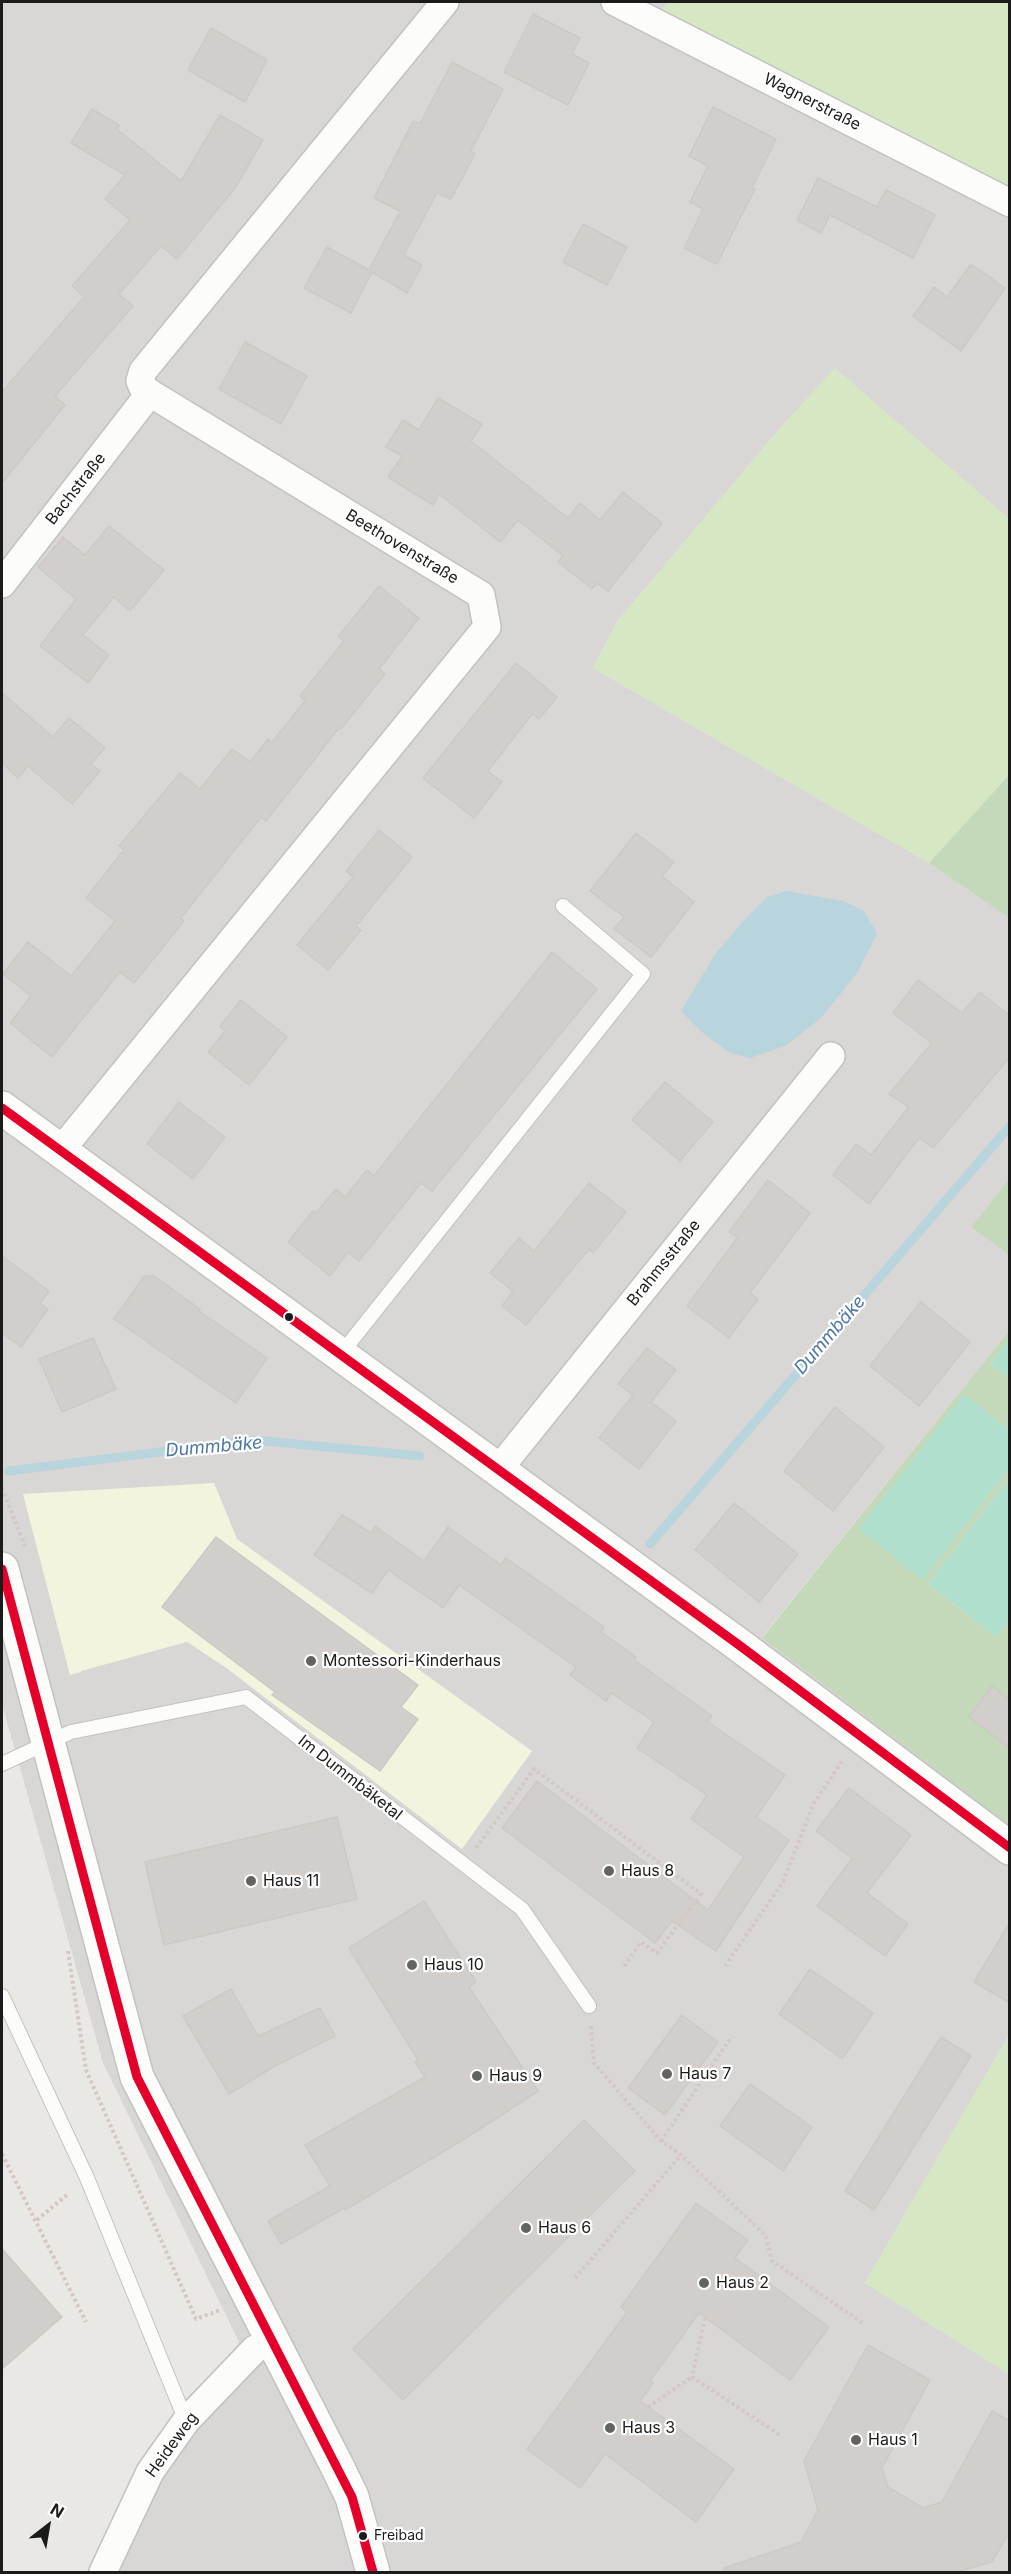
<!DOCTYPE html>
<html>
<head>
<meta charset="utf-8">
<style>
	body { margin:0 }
	#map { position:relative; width:1011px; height:2574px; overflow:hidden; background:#eae8e4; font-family:Inter,sans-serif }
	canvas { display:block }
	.frame { position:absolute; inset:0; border:3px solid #1b1b1b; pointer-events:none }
	.north { position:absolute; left:18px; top:2496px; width:60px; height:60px; -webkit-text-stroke:4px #fff; paint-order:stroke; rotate:31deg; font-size:16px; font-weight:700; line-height:24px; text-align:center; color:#1b1b1b }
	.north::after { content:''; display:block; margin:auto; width:21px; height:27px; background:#1b1b1b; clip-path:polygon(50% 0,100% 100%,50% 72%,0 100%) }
</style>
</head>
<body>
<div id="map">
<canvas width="1011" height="2574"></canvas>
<div class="frame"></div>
<div class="north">N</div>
</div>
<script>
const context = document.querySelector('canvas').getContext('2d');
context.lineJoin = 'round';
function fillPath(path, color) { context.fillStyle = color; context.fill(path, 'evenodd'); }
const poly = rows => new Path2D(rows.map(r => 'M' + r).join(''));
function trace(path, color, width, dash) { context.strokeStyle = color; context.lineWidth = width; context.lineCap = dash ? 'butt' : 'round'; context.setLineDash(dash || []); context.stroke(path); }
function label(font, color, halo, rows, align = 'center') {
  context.font = font + ' Inter,sans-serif'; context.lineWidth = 4.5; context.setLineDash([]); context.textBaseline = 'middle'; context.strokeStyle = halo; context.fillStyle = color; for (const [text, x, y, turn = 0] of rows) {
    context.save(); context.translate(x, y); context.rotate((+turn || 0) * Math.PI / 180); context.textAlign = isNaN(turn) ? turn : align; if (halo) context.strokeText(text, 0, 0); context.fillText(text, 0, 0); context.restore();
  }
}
fillPath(poly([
	[2,2,669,2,662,10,1009,191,1009,519,835,369,781,427,617,622,593,668,929,863,1009,918,1009,1179,971,1227,1009,1255,1009,1331,762,1637,1009,1825,1009,2035,865,2283,1009,2374,1009,2572,90,2572,127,2498,239,2342,103,2063,2,1704]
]), '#d9d7d5');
fillPath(poly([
	[214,1483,237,1539,532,1751,462,1849,229,1670,187,1642,70,1675,23,1494]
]), '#f4f4de');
fillPath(poly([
	[187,1642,229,1670,233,1680,77,1717,75,1705,87,1702,81,1671],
	[244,1725,329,1791,151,1832,132,1752],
	[364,1808,425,1852,413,1890,370,1902,351,1819],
	[481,1830,546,1875,532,1895,467,1851],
	[446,1865,490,1900,476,1918,432,1883],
	[612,1927,663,1964,646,1986,597,1949],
	[513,1928,525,2004,500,2008,488,1932],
	[636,2002,654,2015,620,2062,602,2049],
	[538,2031,582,2060,569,2080,525,2051],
	[607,2494,703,2558,695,2572,505,2572,493,2509]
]), '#d8d7d5');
fillPath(poly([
	[669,2,1009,2,1009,191,661,10],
	[835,368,1009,519,1009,775,929,863,593,668,617,622,781,427],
	[1009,2035,1009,2374,865,2283]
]), '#d5e7c3');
fillPath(poly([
	[1009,775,1009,918,929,863],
	[1009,1179,1009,1255,971,1227],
	[1009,1331,1009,1340,990,1364,1009,1378,1009,1430,964,1395,923,1579,1009,1468,1009,1478,928,1584,996,1637,1009,1620,1009,1825,762,1638]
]), '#c4d8ba');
fillPath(poly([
	[1009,1340,1009,1378,990,1364],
	[964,1394,1009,1430,1009,1468,923,1580,859,1529],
	[1009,1478,1009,1620,996,1637,928,1584]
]), '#b0e0cd');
fillPath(poly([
	[786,891,843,901,864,911,877,934,857,973,821,1018,785,1046,750,1058,730,1053,703,1033,681,1011,716,953,746,918,767,897]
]), '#b8d4dc');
trace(poly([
	[9,1471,255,1440,420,1456],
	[650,1544,1010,1126]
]), '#b8d4dc', 9);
const building = poly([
	[533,14,580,38,572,54,589,63,568,105,504,72,533,14],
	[211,28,267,60,245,102,188,70,211,28],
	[452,62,503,89,471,151,475,154,451,199,437,193,404,255,422,265,407,293,372,272,351,313,304,288,327,247,369,270,400,211,374,198,413,121,420,124,452,62],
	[713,107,776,139,752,188,755,189,717,264,684,248,703,209,690,202,708,166,689,156,713,107],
	[92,109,119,125,117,129,181,181,220,115,263,140,235,188,177,259,161,246,119,294,133,306,55,396,65,405,2,483,2,392,84,297,72,286,130,220,105,199,125,175,71,143,92,109],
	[818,178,877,207,886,190,935,215,913,258,830,215,821,233,797,220,818,178],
	[583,224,627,247,607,285,563,262,583,224],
	[971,264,1005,288,961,351,913,316,934,287,947,297,971,264],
	[245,342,307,376,281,424,219,389,245,342],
	[438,398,482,424,471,441,568,518,580,503,600,520,623,492,662,523,608,591,597,583,592,589,558,562,563,556,518,520,500,542,439,494,433,505,388,477,402,456,386,447,403,420,419,430,438,398],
	[109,526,164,570,130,611,114,597,83,635,109,655,88,683,40,646,76,599,38,567,63,537,85,555,109,526],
	[379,586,419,618,379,669,385,674,341,729,339,728,266,821,261,817,181,918,184,921,134,983,120,972,52,1057,10,1023,31,996,3,974,28,942,71,976,115,921,86,898,124,850,119,846,180,773,200,789,232,749,250,762,268,739,272,742,305,701,300,696,344,641,338,637,379,586],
	[516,663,557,697,539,719,532,714,488,771,502,782,474,818,423,778,516,663],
	[2,693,53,737,69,718,105,748,91,764,100,771,72,804,28,766,18,778,2,763,2,693],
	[379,830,412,857,356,926,361,930,328,970,297,945,353,877,346,871,379,830],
	[636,833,674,862,662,876,694,902,651,957,614,929,624,917,590,891,636,833],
	[552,952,597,989,432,1191,421,1183,359,1261,348,1252,330,1276,288,1242,313,1211,316,1213,336,1189,345,1197,367,1170,374,1176,552,952],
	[918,980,962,1013,980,992,1010,1016,1010,1057,933,1148,919,1138,869,1204,833,1175,856,1144,871,1155,909,1107,889,1094,932,1043,893,1013,918,980],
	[241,1000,287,1037,249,1085,208,1052,225,1031,220,1026,241,1000],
	[665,1082,713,1122,680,1161,632,1120,665,1082],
	[179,1102,225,1137,193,1179,147,1144,179,1102],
	[768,1180,810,1213,750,1293,758,1299,729,1338,687,1306,737,1238,729,1232,768,1180],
	[589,1183,626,1212,593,1253,589,1249,526,1325,502,1306,513,1291,490,1273,519,1238,534,1251,589,1183],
	[2,1256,49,1291,40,1303,48,1309,21,1347,2,1333,2,1256],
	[144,1276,154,1276,200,1309,199,1311,267,1358,236,1403,114,1319,144,1276],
	[921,1302,970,1342,919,1406,870,1366,921,1302],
	[93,1338,116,1389,62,1412,39,1359,93,1338],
	[647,1348,676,1370,651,1402,676,1421,639,1469,599,1438,633,1395,618,1384,647,1348],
	[835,1407,884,1447,833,1511,784,1471,835,1407],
	[734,1503,798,1554,759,1602,695,1550,734,1503],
	[342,1515,371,1533,375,1526,424,1561,448,1527,501,1565,506,1558,604,1627,601,1632,636,1657,634,1660,712,1716,708,1722,785,1775,756,1817,789,1840,716,1951,672,1921,655,1943,502,1828,537,1781,708,1910,744,1857,691,1819,707,1795,637,1748,654,1722,611,1693,606,1701,570,1675,576,1667,459,1585,443,1608,388,1570,372,1593,314,1555,342,1515],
	[216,1537,418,1685,401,1707,418,1719,380,1771,272,1695,275,1692,162,1607,216,1537],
	[992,1686,1010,1700,1010,1748,969,1717,992,1686],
	[849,1788,911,1835,867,1893,908,1924,885,1956,817,1906,852,1858,816,1831,849,1788],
	[337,1817,357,1899,164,1945,145,1862,337,1817],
	[424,1901,476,1982,469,1987,538,2091,466,2138,345,2210,344,2208,281,2244,268,2221,330,2186,305,2145,425,2077,415,2062,418,2060,349,1948,424,1901],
	[1010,1922,1010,2003,974,1982,1010,1922],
	[810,1969,873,2013,842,2059,779,2014,810,1969],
	[231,1989,258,2036,320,2008,335,2036,275,2066,229,2094,183,2016,231,1989],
	[682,2015,718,2042,665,2115,628,2088,682,2015],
	[941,2037,971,2056,874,2210,845,2191,941,2037],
	[750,2084,812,2127,783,2171,720,2126,750,2084],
	[584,2120,635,2171,403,2400,353,2349,584,2120],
	[696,2203,748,2240,735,2258,829,2327,790,2380,699,2313,650,2381,653,2383,640,2401,734,2469,696,2522,605,2454,580,2488,527,2449,627,2312,621,2307,696,2203],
	[2,2249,62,2317,2,2369,2,2249],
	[868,2345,930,2380,882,2468,888,2487,923,2508,942,2502,992,2411,1010,2421,1010,2531,992,2562,956,2572,724,2572,724,2568,801,2542,818,2510,804,2461,868,2345]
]);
fillPath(building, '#d1cecb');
trace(building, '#cdc9c5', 1.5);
const service = poly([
	[340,1355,643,974,563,906],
	[2,1764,71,1732,246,1697,522,1909,589,2006],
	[2,1996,87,2178,186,2421]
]);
const minor = poly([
	[615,2,1010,203],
	[2,584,150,393],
	[61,1150,487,627,481,595,150,393,143,388,140,381,143,371,445,2],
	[498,1470,831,1056],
	[103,2572,150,2472,186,2421,255,2349,272,2341]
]);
const tertiary = poly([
	[2,1108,739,1645,1010,1848],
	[2,1569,137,2077,337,2466,352,2497,373,2572]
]);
trace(service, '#c2c2c0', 16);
trace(minor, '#c2c2c0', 30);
trace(tertiary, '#c2c2c0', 36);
trace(poly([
	[2,1488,25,1546],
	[476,1848,534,1769,701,1894,657,1953,641,1942,623,1968],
	[68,1951,86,2070,196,2319,220,2310],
	[725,1966,783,1882,813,1805,842,1761],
	[591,2026,594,2063,661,2141,681,2155,766,2236,772,2261,864,2324],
	[661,2141,732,2036],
	[2,2154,86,2322],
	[37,2220,68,2194],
	[575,2278,681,2155],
	[705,2318,692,2377,780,2435],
	[648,2407,692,2377]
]), '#d4c7c5', 4, [3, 3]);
trace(service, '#fcfcfb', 14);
trace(minor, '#fcfcfb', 27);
trace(tertiary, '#fcfcfb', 33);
trace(poly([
	[2,1108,739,1645,1010,1848],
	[2,1569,137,2077,352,2497,373,2572]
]), '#e4002b', 9);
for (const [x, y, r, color] of [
	[289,1317,5,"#1b1b1b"],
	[311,1661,6,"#636361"],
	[609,1871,6,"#636361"],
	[251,1881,6,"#636361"],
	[412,1965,6,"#636361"],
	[667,2074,6,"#636361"],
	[477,2076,6,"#636361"],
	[526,2228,6,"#636361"],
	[704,2283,6,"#636361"],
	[610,2428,6,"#636361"],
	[856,2440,6,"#636361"],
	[363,2536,5,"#1b1b1b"]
]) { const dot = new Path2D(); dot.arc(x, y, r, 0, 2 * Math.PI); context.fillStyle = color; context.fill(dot); trace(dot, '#fff', 2); }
label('14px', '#1b1b1b', '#fff', [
	["Freibad",374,2536]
], 'left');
label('16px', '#1b1b1b', '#fff', [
	["Wagnerstraße",812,102,27],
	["Bachstraße",76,489,-52],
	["Beethovenstraße",402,547,31],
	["Brahmsstraße",664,1263,-51],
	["Im Dummbäketal",350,1778,38],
	["Heideweg",172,2445,-54]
]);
label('16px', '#1b1b1b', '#fff', [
	["Montessori-Kinderhaus",323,1661],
	["Haus 8",621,1871],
	["Haus 11",263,1881],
	["Haus 10",424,1965],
	["Haus 7",679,2074],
	["Haus 9",489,2076],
	["Haus 6",538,2228],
	["Haus 2",716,2283],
	["Haus 3",622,2428],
	["Haus 1",868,2440]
], 'left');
label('italic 18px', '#4d77a6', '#fff', [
	["Dummbäke",830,1335,-49],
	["Dummbäke",214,1447,-5]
]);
</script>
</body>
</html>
